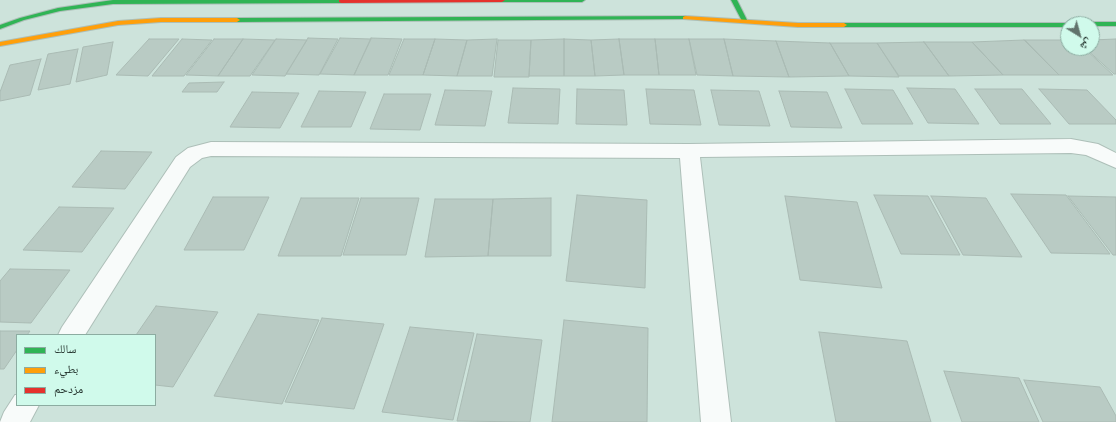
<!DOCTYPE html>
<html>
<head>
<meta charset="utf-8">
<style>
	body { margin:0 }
	#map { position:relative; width:1116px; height:422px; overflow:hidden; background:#cde3db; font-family:Helvetica,"Noto Naskh Arabic",sans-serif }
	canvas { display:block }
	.legend { position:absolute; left:16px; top:334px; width:140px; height:72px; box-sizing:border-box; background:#d0faeb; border:1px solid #8caca1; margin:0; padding:5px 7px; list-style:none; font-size:12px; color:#273731 }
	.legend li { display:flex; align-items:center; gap:8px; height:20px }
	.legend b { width:20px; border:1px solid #8caca1 }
	.north { position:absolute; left:1060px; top:16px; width:40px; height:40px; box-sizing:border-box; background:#d0faeb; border:1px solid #8caca1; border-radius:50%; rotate:143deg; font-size:11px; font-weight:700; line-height:16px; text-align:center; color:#273731 }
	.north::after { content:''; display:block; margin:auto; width:14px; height:18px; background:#61736c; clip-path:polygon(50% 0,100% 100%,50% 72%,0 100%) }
</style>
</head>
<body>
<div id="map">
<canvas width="1116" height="422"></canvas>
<ul class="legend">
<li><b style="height:5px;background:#30b455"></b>سالك</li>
<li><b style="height:5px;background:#ff9f0a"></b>بطيء</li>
<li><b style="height:5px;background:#e5322d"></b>مزدحم</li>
</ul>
<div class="north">ش</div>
</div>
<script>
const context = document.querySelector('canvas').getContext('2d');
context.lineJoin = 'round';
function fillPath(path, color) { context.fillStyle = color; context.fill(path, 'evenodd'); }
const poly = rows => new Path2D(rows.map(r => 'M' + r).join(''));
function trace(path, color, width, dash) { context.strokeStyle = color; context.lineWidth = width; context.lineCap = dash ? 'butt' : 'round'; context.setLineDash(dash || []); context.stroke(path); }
const building = poly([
	[308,38,338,39,319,75,286,74,308,38],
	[340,38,371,39,354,75,320,74,340,38],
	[371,38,402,39,388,75,354,75,371,38],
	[149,39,179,39,148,76,116,75,149,39],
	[182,39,212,40,184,76,152,76,182,39],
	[214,39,243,39,218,76,186,75,214,39],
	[243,39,275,40,250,76,218,76,243,39],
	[276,39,307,40,285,76,252,75,276,39],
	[404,39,435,39,423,75,389,75,404,39],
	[435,39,467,40,457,76,423,75,435,39],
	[497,39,492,76,457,76,467,40,497,39],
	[564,39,591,40,595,76,564,76,564,39],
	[564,39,564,76,529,76,531,40,564,39],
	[619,39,655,39,659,75,624,75,619,39],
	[619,39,624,75,595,76,591,40,619,39],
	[655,39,689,39,696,75,659,75,655,39],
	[689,39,724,39,733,76,697,75,689,39],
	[724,39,776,41,789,77,733,76,724,39],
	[1116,39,1116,74,1114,74,1085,48,1092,48,1092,40,1116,39],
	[498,40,531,40,529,77,494,77,498,40],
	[1024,40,1059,75,1003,75,972,42,1024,40],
	[1025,40,1068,40,1068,48,1084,48,1113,75,1059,75,1025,40],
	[776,41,830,43,849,76,789,77,776,41],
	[113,42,107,75,76,82,83,47,113,42],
	[924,42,972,42,1003,75,949,76,924,42],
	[924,42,949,76,899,76,877,43,924,42],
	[830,43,877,43,899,77,849,76,830,43],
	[78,49,70,84,38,90,48,54,78,49],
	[41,59,30,95,0,101,0,92,10,65,41,59],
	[224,82,217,92,182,92,189,83,224,82],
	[513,88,560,89,558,124,508,123,513,88],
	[907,88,955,89,979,124,928,123,907,88],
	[577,89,624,90,627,125,576,124,577,89],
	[646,89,694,90,701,125,650,124,646,89],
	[845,89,893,90,913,124,862,124,845,89],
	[975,89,1022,89,1051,124,1000,124,975,89],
	[1039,89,1087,90,1116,120,1116,124,1069,124,1039,89],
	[445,90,492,91,485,126,435,125,445,90],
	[711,90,759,91,770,126,719,125,711,90],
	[319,91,366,92,351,127,301,127,319,91],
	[779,91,827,92,842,128,791,127,779,91],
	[252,92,299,93,280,128,230,127,252,92],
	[384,94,431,94,420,130,370,129,384,94],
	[101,151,152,152,125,189,72,187,101,151],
	[1011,194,1066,195,1110,254,1051,253,1011,194],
	[577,195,647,200,645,288,566,281,577,195],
	[874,195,928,196,960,255,901,254,874,195],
	[785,196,857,202,882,288,800,280,785,196],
	[931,196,986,198,1022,257,963,255,931,196],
	[1068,196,1116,197,1116,255,1113,255,1068,196],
	[213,197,269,197,244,250,184,250,213,197],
	[301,198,359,198,341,256,278,256,301,198],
	[361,198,419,198,406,255,343,255,361,198],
	[551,198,551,256,488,256,493,199,551,198],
	[435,199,493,199,488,256,425,257,435,199],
	[59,207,114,208,82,252,23,250,59,207],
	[10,269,70,270,31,323,0,322,0,281,10,269],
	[156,306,218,312,173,387,155,385,155,335,136,335,156,306],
	[258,314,319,320,282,404,214,396,258,314],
	[322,318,384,324,354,409,285,402,322,318],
	[564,320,648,328,647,422,552,422,564,320],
	[410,327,474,333,453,420,382,412,410,327],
	[0,331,30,331,27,335,17,335,17,350,4,369,0,369,0,331],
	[819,332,907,341,931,422,836,422,819,332],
	[477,334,542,340,530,422,457,421,477,334],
	[944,371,1019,378,1039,422,962,422,944,371],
	[1024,380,1100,387,1116,416,1116,422,1043,422,1024,380]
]);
fillPath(building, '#b9cbc4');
trace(building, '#aabbb4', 1);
const street = poly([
	[1071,139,1098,144,1116,153,1116,168,1086,155,1071,153,700,157,731,422,701,422,680,158,211,156,202,158,190,167,85,335,58,335,62,327,176,157,188,148,211,142,689,144,1071,139],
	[15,395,17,395,17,405,39,405,30,422,0,422,4,412,15,395]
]);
const fast = poly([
	[113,0,343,0,344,1,341,3,113,4,60,11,24,20,0,29,0,25,20,18,58,8,113,0],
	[499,0,585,0,582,2,502,2,499,0],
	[731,0,737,0,747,20,746,21,742,21,731,0],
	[685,16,687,17,687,19,237,22,234,20,237,18,685,16],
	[1092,22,1116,22,1116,26,1092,26,1092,24,1089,24,1092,22],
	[1068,23,1071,24,1068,24,1068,27,844,27,841,25,844,23,1068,23]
]);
const slow = poly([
	[685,16,798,23,844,23,847,25,844,27,798,27,683,19,683,17,685,16],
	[161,18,237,18,240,20,237,22,161,22,118,25,0,46,0,42,118,21,161,18]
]);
const jam = poly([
	[339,0,505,0,502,2,341,3,339,2,339,0]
]);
trace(street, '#adbfb8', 2);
trace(fast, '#adbfb8', 2);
trace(slow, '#adbfb8', 2);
trace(jam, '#adbfb8', 2);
fillPath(street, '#f8fbfa');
fillPath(fast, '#30b455');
fillPath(slow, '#ff9f0a');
fillPath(jam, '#e5322d');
</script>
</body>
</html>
